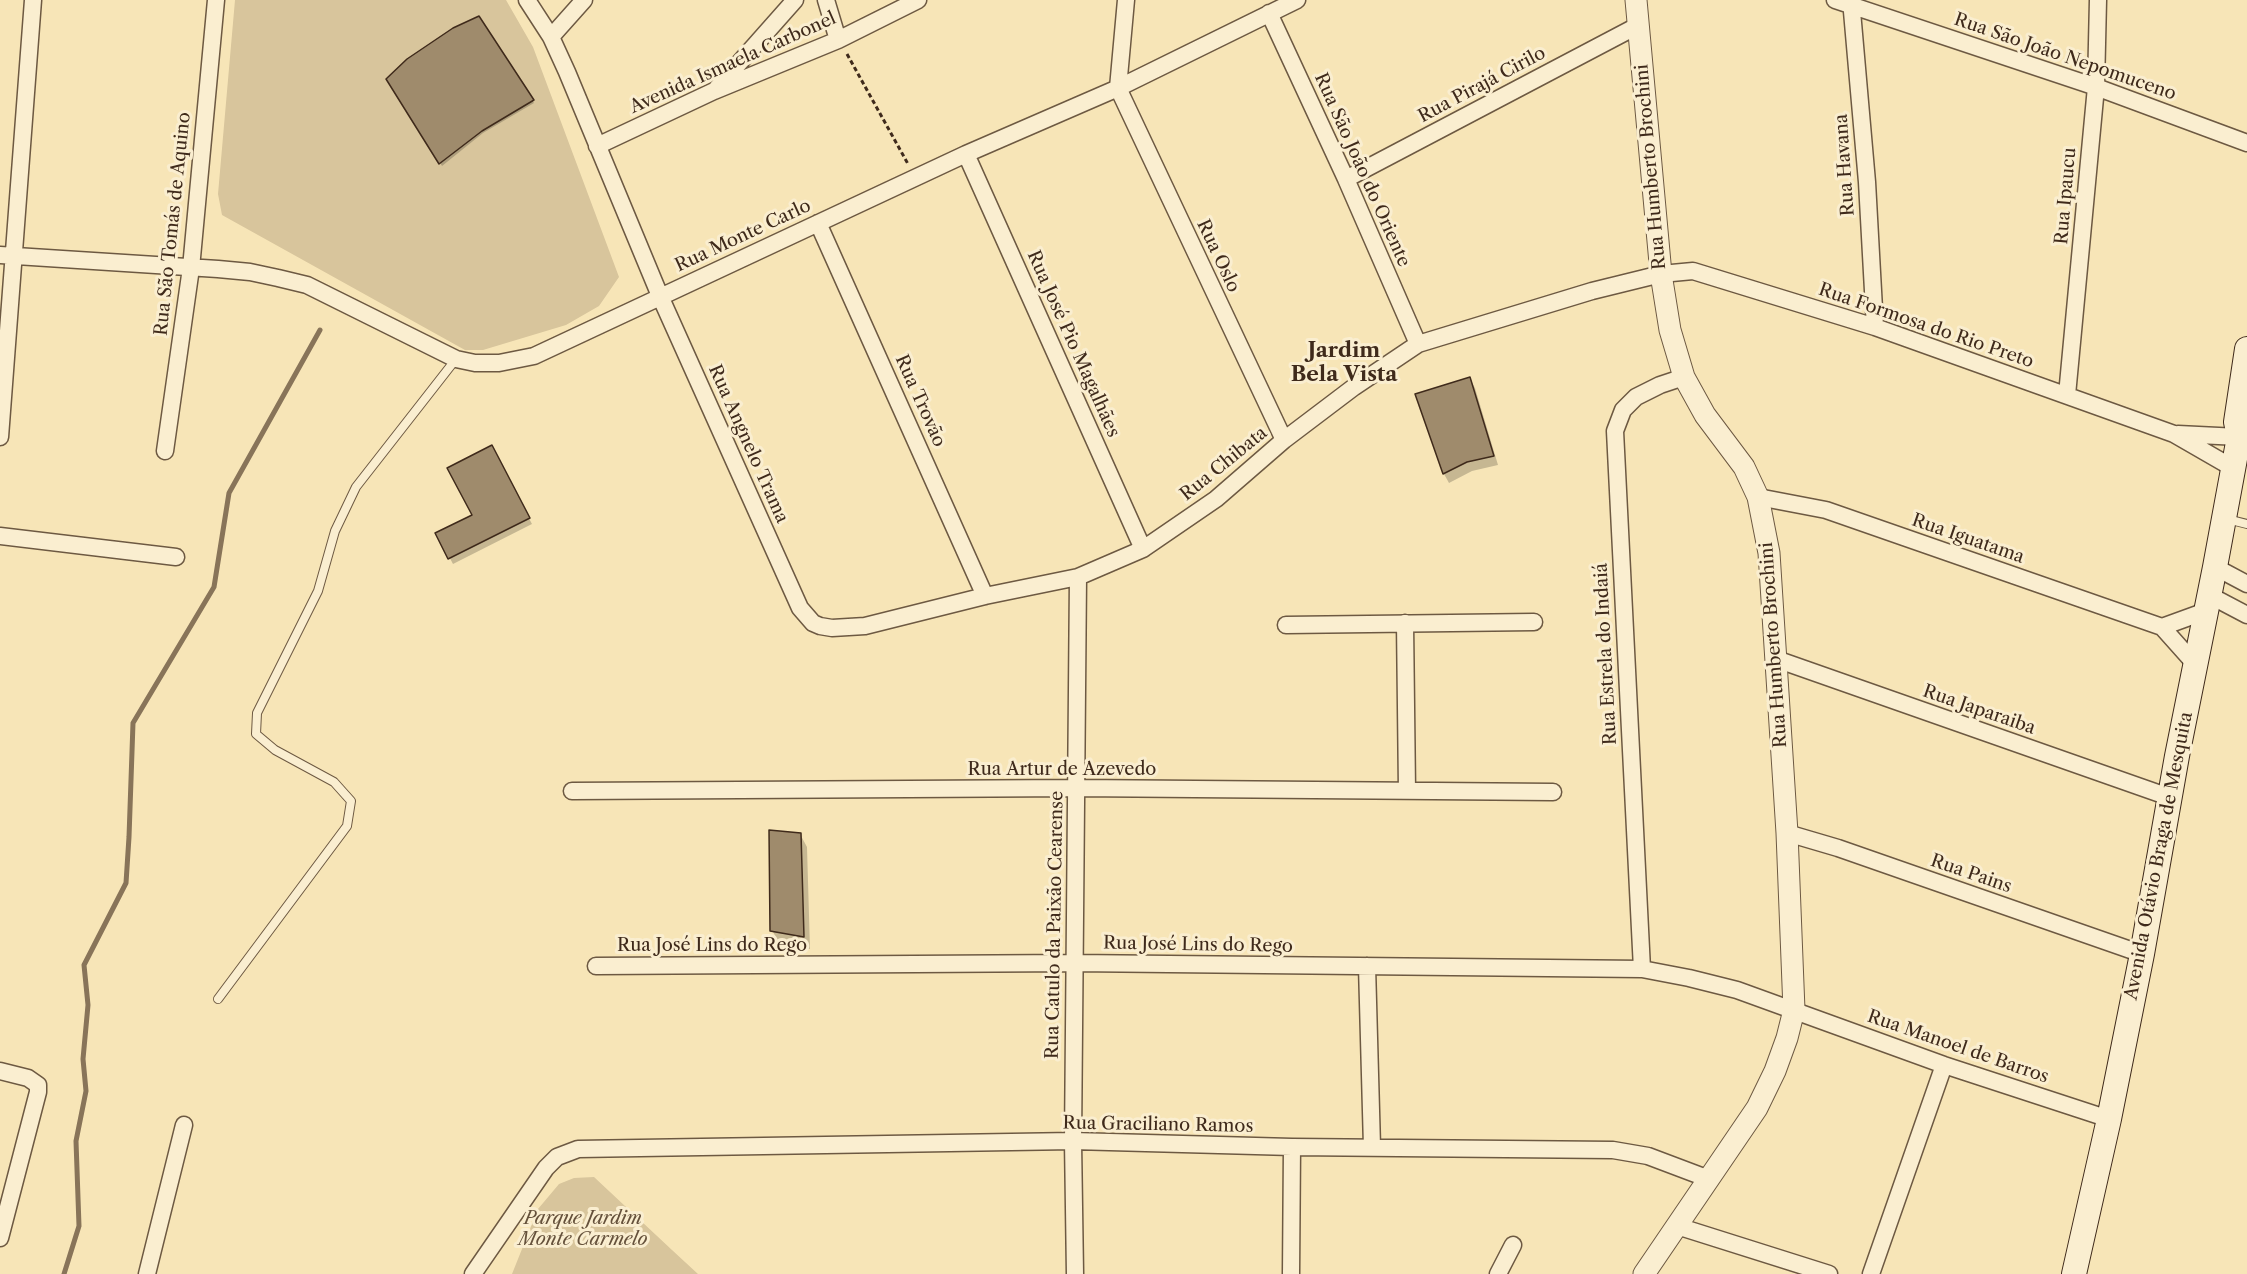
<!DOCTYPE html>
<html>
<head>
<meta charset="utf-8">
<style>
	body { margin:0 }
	canvas { display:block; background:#f7e5b7 }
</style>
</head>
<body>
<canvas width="2247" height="1274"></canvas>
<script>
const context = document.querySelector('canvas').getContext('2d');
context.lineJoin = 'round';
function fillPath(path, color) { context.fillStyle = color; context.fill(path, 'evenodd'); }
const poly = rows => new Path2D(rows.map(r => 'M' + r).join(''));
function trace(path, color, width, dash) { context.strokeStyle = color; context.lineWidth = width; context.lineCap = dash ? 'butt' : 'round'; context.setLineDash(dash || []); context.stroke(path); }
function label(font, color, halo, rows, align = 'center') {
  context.font = font + ' "Libre Caslon Text",serif'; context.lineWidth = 6; context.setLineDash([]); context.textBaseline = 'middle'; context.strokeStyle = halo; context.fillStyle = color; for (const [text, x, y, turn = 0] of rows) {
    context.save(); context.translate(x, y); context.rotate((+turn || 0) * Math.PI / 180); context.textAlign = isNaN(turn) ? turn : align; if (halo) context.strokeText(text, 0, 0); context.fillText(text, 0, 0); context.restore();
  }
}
fillPath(poly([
	[235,0,506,0,533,47,619,277,599,306,566,325,483,350,465,350,222,215,218,194],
	[594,1177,672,1250,698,1274,512,1274,538,1209,559,1184,574,1178]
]), '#d8c59c');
fillPath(poly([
	[478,17,534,103,483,133,442,166,388,79],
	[1470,379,1475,388,1498,465,1472,471,1449,483,1444,474,1417,395],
	[491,447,532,524,453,564,437,534,474,516],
	[800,834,807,847,810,949,779,943,772,930]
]), '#0003');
trace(poly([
	[64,1274,79,1226,76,1141,86,1091,83,1059,88,1005,84,965,126,883,129,837,133,723,214,587,229,493,320,330]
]), '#887459', 5);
const building = poly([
	[479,16,534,100,482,131,439,164,386,79,407,59,453,28,479,16],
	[1470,377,1494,456,1467,462,1443,474,1415,394,1470,377],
	[492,445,530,518,448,559,435,533,472,515,447,468,492,445],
	[769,830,801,833,804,937,770,931,769,830]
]);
fillPath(building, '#9f8b6c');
trace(building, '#3f2a1b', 1.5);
const service = poly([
	[2227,519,2247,524],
	[218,999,347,826,351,801,334,782,275,750,256,734,257,713,318,591,335,531,356,487,456,359]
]);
const minor = poly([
	[527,0,551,37,567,72,660,296,800,608,813,623,820,626,832,628,865,626,985,596,1078,577,1143,549,1216,499,1284,440,1354,387,1418,344,1592,291,1661,274,1693,271,1875,327,2174,434,2233,468],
	[826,0,838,40],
	[1126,0,1118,88,1284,440],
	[1835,0,2096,87,2247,143],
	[1851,0,1867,182,1875,327],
	[1269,13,1346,179,1418,344],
	[551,37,584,0],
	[717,88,795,0],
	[597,146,714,91,838,40,918,0],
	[966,154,1143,549],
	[1346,179,1637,26],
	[818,223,985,596],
	[0,255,218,269,250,272,278,278,307,285,456,359,475,363,499,363,534,356,966,154,1118,88,1297,0],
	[2067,395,2096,87,2098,0],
	[2178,434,2239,437],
	[0,437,33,0],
	[165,451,191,268,216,0],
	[1758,497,1826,510,2162,627,2195,664],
	[0,536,176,557],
	[2215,567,2247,584],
	[2209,595,2247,615],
	[1405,623,1407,791],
	[1286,625,1534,622],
	[2162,627,2206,611],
	[1776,659,2169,797],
	[572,791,1076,788,1553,792],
	[1787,833,1838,848,2142,954],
	[596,966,1074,963,1642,969,1689,978,1737,990,1944,1065,2109,1119],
	[1367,966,1372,1147],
	[1642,969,1615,431,1623,410,1636,397,1660,385,1684,377],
	[0,1071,28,1078,38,1085,38,1092,0,1238],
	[1677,1226,1829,1274],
	[147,1274,184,1125],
	[473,1274,546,1168,557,1157,578,1149,1073,1141,1292,1147,1613,1150,1648,1156,1709,1179],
	[1075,1274,1073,1141,1078,577],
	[1291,1274,1292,1147],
	[1498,1274,1513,1245],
	[1871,1274,1944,1065]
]);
const tertiary = poly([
	[1636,0,1661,274,1670,330,1684,377,1705,415,1744,467,1758,497,1769,553,1787,833,1794,1010,1787,1038,1775,1071,1757,1108,1644,1274]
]);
const secondary = poly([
	[2074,1274,2109,1119,2142,954,2177,756,2215,567,2239,437,2236,422,2247,349]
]);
trace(service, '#6d5942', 10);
trace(minor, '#6d5942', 19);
trace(tertiary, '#6d5942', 23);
trace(secondary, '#3f2a1b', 26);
trace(poly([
	[847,54,908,164]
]), '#3f2a1b', 3, [4.5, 3]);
trace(service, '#faeed0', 8);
trace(minor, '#faeed0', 16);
trace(tertiary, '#faeed0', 21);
trace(secondary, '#faeed0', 24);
label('18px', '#3f2a1b', '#faeed0', [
	["Rua São João Nepomuceno",2065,57,19],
	["Avenida Ismaela Carbonel",733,63,-24],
	["Rua Pirajá Cirilo",1482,85,-28],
	["Rua Havana",1845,165,-94],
	["Rua Humberto Brochini",1651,167,-95],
	["Rua São João do Oriente",1362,170,66],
	["Rua Ipaucu",2066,196,-85],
	["Rua São Tomás de Aquino",173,224,-84],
	["Rua Monte Carlo",743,236,-25],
	["Rua Oslo",1218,256,65],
	["Rua Formosa do Rio Preto",1926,326,19],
	["Rua José Pio Magalhães",1073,344,66],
	["Rua Trovão",920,401,66],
	["Rua Angnelo Trama",748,444,66],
	["Rua Chibata",1224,464,-39],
	["Rua Iguatama",1968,539,19],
	["Rua Humberto Brochini",1774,645,-94],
	["Rua Estrela do Indaiá",1606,654,-93],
	["Rua Japaraiba",1979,710,19],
	["Rua Artur de Azevedo",1062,770],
	["Avenida Otávio Braga de Mesquita",2159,856,-79],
	["Rua Pains",1971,874,19],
	["Rua Catulo da Paixão Cearense",1055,925,-89],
	["Rua José Lins do Rego",1198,945,1],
	["Rua José Lins do Rego",712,946],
	["Rua Manoel de Barros",1958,1047,19],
	["Rua Graciliano Ramos",1158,1125,1]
]);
label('italic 18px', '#65513b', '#faeed0', [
	["Parque Jardim",583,1219],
	["Monte Carmelo",583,1240]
]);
label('bold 21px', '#3f2a1b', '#faeed0', [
	["Jardim",1344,351],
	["Bela Vista",1344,375]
]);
</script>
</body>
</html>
